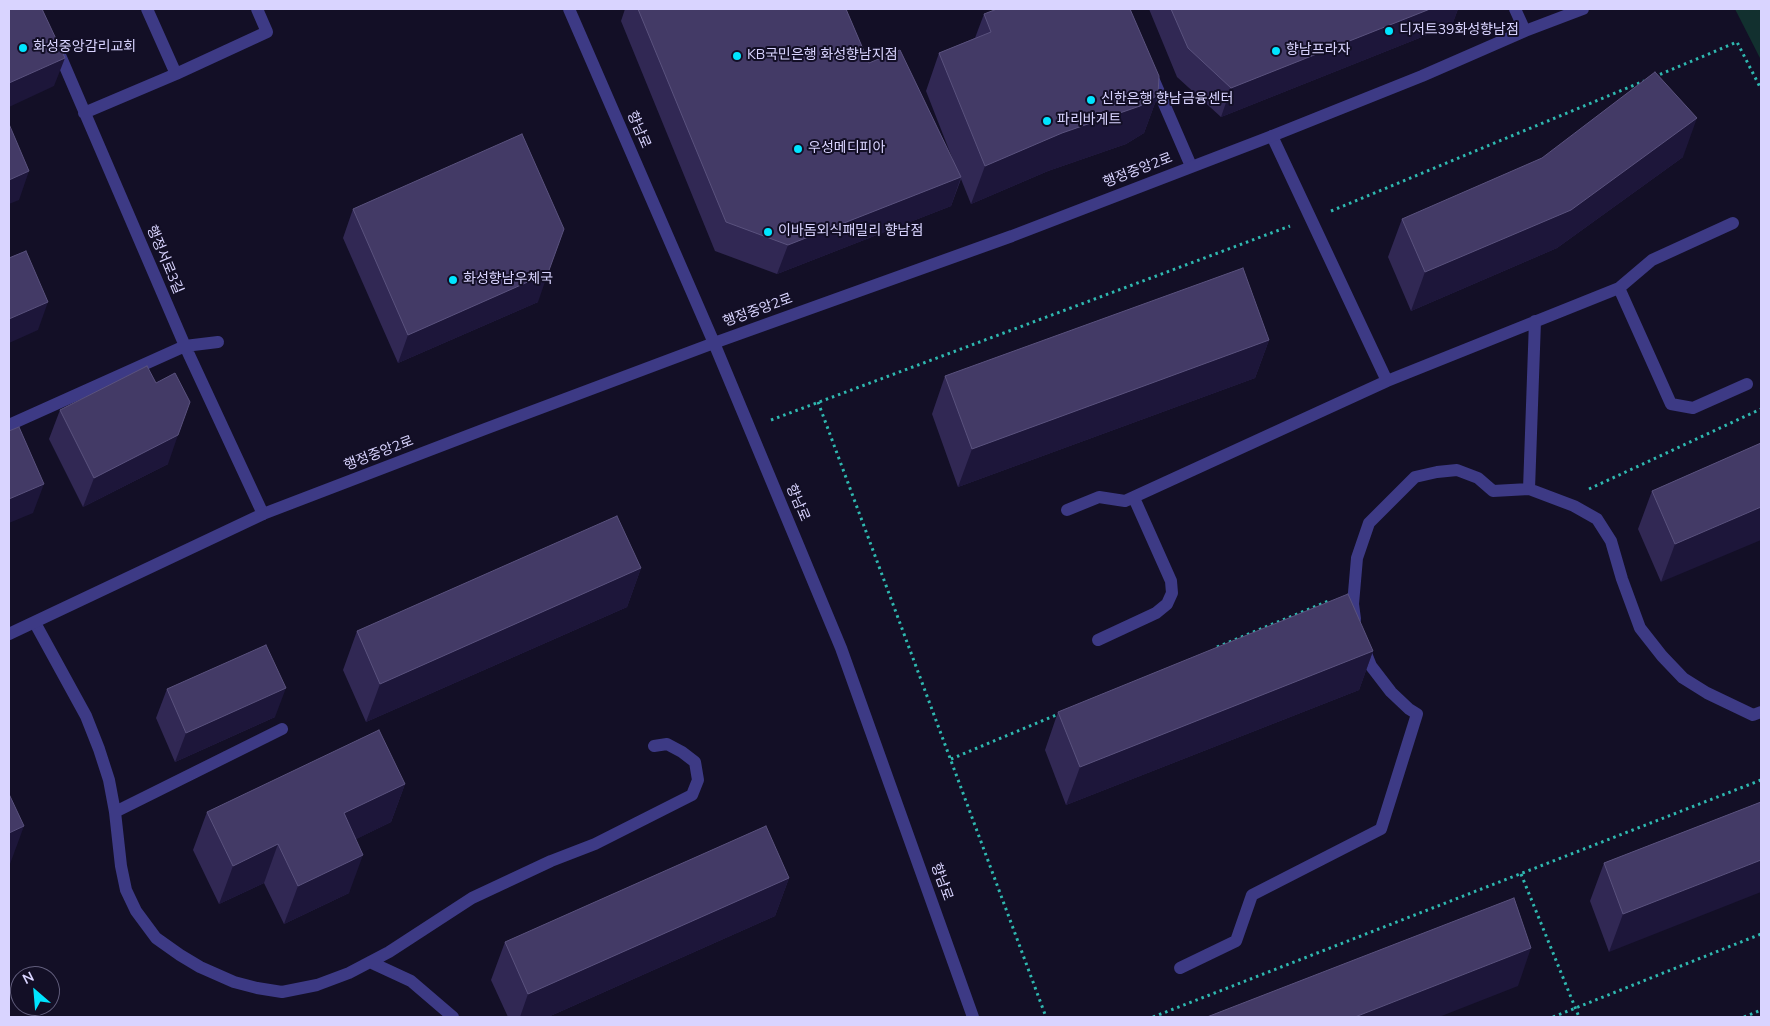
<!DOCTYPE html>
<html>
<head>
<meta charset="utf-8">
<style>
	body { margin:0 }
	#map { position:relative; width:1770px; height:1026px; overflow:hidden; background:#130f26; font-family:"Nunito Sans",sans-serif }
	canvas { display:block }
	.frame { position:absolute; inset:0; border:10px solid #d9d4ff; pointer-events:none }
	.north { position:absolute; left:10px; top:966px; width:50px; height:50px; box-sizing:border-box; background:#130f26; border:1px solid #625e7d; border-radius:50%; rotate:333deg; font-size:14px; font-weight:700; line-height:20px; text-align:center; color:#d9d4ff }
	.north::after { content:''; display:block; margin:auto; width:18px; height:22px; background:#00e5ff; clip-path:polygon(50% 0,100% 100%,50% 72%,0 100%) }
</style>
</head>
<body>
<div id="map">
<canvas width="1770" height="1026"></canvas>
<div class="frame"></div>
<div class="north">N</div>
</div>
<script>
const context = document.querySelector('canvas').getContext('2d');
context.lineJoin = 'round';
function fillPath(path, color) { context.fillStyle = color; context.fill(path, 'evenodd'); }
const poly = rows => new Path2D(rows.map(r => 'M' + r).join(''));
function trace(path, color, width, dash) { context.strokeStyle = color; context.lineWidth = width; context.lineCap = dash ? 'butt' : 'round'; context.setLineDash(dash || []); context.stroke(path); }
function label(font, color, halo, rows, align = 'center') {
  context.font = font + ' "Nunito Sans","Noto Sans KR",sans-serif'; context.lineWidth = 4; context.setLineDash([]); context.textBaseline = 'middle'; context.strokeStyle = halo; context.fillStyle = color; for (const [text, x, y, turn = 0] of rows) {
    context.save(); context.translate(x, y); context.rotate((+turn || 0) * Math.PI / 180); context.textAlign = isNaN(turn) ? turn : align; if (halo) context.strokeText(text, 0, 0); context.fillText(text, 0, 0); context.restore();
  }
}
fillPath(poly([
	[1735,9,1761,9,1761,60]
]), '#12302f');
trace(poly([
	[1654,77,1737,42,1761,89],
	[1331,211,1644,81],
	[818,402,1046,1017],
	[771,420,1290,226],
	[1589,489,1761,409],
	[1217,647,1331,600],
	[951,759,1061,713],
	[1521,874,1579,1017],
	[1153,1017,1761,780],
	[1553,1017,1761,934],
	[1744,1017,1761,1010]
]), '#2fb8b0', 3, [2.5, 4]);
trace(poly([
	[147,9,176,74],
	[57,48,185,346,263,514],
	[1152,76,1191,166],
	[84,113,176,74,267,32,257,9],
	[1619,288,1671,404,1693,408,1747,384],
	[1535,321,1529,489,1574,506,1597,519,1611,541,1622,579,1640,628,1662,656,1683,678,1707,693,1753,715,1761,712],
	[1387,381,1619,288,1652,260,1733,223],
	[9,425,185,346,218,342],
	[1067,510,1099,497,1125,501,1387,381,1272,136],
	[1355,619,1353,604,1357,558,1369,523,1415,477,1437,472,1457,470,1478,478,1493,491,1529,489],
	[35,623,86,716,99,749,109,780,115,812,121,866,126,890,136,911,156,938,180,955,200,967,234,982,257,988,282,992,317,985,349,973,389,952,472,898,551,861,595,844,692,795,698,780,695,762,682,752,667,744,654,746],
	[1098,640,1156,613,1167,604,1172,593,1171,581,1134,498],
	[115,812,282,729],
	[370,962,411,981,453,1017],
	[1180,968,1236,941,1252,895,1381,829,1417,714,1409,709,1391,692,1371,666,1363,646]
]), '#3d3a85', 12);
trace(poly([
	[569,9,714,343,841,648,973,1017],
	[1515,9,1525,31],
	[9,634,263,514,485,429,714,343,1012,236,1272,136,1422,76,1525,31,1583,9]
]), '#3d3a85', 12);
fillPath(poly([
	[625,9,846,9,869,63,953,160,926,91,939,53,975,38,984,14,1158,95,1144,133,1126,144,1048,171,971,204,961,179,951,206,777,274,715,251,621,21],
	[1149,9,1458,9,1452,25,1221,117,1177,77],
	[1683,157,1557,248,1411,311,1388,257,1402,219],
	[353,209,538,302,398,363,343,238],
	[1269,340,1255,378,958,487,932,414,945,376],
	[156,383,168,464,83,507,49,439,60,410],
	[1761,443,1661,582,1638,529,1652,491],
	[641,568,627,607,366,722,343,670,357,631],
	[1373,651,1359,690,1066,805,1045,750,1058,712],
	[167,689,275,717,175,762,156,718],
	[405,784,391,822,356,839,349,893,284,924,264,883,219,904,193,850,207,812],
	[1761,802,1609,952,1590,901,1604,863],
	[789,878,775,916,548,1017,508,1017,491,980,505,942]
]), '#312854');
fillPath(poly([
	[1430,9,1458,9,1452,25,1221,117,1231,88],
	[65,58,54,86,9,107,9,83],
	[1158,95,1144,133,1126,144,1048,171,971,204,985,166,1062,133],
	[1697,118,1683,157,1557,248,1411,311,1425,272],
	[29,171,19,200,9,204,9,180],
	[961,177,951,206,777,274,788,245],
	[548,273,538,302,398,363,408,335],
	[48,302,38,330,9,343,9,319],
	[1269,340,1255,378,958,487,972,449],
	[178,435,168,464,83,507,94,478],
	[44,484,33,513,9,523,9,499],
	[1761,507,1761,540,1661,582,1675,544],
	[641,568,627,607,366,722,380,684],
	[1373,651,1359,690,1066,805,1080,767],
	[286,688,275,717,175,762,186,733],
	[405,784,391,822,330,852,344,813],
	[24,826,10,864,9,865,9,833],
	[278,844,264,883,219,904,233,866],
	[363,855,349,893,284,924,298,886],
	[1761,860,1761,892,1609,952,1623,914],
	[789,878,775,916,548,1017,520,1017,528,994],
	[1531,948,1518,986,1439,1017,1355,1017]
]), '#1d163a');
const building = poly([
	[9,9,42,9,65,58,9,83,9,9],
	[638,9,846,9,869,63,900,50,961,177,788,245,726,222,638,9],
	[997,9,1130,9,1159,76,1158,95,1140,106,1062,133,985,166,939,53,991,32,984,14,997,9],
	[1171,9,1430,9,1231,88,1188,48,1171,9],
	[1655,72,1697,118,1571,210,1425,272,1402,219,1542,158,1655,72],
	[9,124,29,171,9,180,9,124],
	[522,134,564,229,548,273,408,335,353,209,522,134],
	[26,251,48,302,9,319,9,258,26,251],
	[1243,268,1269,340,972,449,945,376,1243,268],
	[147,366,156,383,175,373,190,402,178,435,94,478,60,410,147,366],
	[19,427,44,484,9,499,9,431,19,427],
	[1761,443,1761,507,1675,544,1652,491,1761,443],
	[617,516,641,568,380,684,357,631,617,516],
	[1348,594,1373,651,1080,767,1058,712,1348,594],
	[266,645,286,688,186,733,167,689,266,645],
	[379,730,405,784,344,813,363,855,298,886,278,844,233,866,207,812,379,730],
	[9,794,24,826,9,833,9,794],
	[1761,802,1761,860,1623,914,1604,863,1761,802],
	[766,826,789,878,528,994,505,942,766,826],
	[1514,898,1531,948,1355,1017,1207,1017,1514,898]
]);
fillPath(building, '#433a66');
trace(building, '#5a527e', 1);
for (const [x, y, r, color] of [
	[1389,31,5,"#00e5ff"],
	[23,48,5,"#00e5ff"],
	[1276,51,5,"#00e5ff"],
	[737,56,5,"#00e5ff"],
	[1091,100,5,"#00e5ff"],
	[1047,121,5,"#00e5ff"],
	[798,149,5,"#00e5ff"],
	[768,232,5,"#00e5ff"],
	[453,280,5,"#00e5ff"]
]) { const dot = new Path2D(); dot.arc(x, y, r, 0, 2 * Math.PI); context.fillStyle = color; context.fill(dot); trace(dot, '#130f26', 2); }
label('14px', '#d9d4ff', '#130f26', [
	["디저트39화성향남점",1399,31],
	["화성중앙감리교회",33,48],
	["향남프라자",1286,51],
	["KB국민은행 화성향남지점",747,56],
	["신한은행 향남금융센터",1101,100],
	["파리바게트",1057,121],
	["우성메디피아",808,149],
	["이바돔외식패밀리 향남점",778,232],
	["화성향남우체국",463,280]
], 'left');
label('14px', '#d9d4ff', '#130f26', [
	["향남로",638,130,67],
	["행정중앙2로",1138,171,-21],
	["행정서로3길",164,260,67],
	["행정중앙2로",758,311,-20],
	["행정중앙2로",379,454,-21],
	["향남로",797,503,67],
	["향남로",941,882,70]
]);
</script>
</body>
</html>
